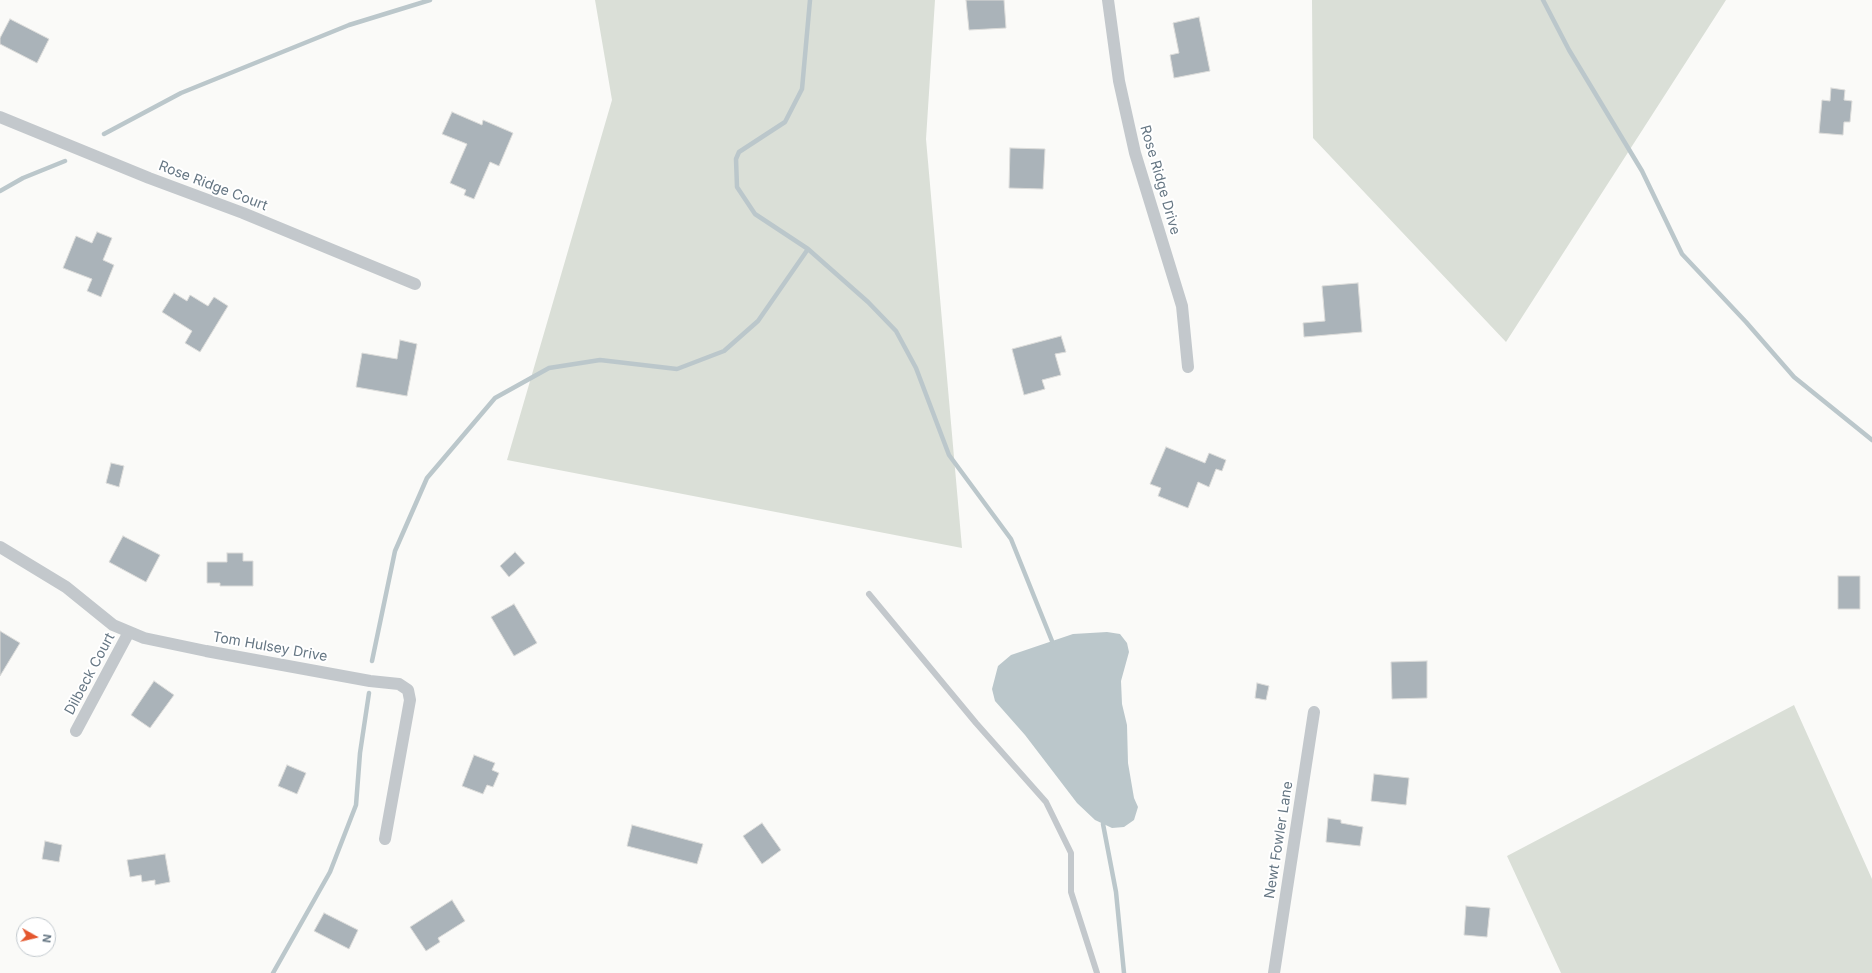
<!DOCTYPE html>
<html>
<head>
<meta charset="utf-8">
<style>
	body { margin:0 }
	#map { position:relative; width:1872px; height:973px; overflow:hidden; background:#fafaf8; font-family:Inter,sans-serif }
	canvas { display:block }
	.north { position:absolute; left:16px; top:917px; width:40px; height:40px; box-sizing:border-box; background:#fff; border:1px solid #c1c8cd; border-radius:50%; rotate:98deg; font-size:11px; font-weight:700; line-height:16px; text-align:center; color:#657683 }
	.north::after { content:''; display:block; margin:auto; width:14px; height:18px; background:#e4572e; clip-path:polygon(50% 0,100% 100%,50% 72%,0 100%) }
</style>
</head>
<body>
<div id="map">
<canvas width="1872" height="973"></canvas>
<div class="north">N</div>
</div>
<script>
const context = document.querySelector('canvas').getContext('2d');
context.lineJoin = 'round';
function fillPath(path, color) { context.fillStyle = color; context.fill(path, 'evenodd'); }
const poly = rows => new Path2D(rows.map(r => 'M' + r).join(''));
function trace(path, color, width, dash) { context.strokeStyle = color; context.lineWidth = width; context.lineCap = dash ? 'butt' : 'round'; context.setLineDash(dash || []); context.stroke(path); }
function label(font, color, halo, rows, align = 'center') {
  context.font = font + ' Inter,sans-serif'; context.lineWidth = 4; context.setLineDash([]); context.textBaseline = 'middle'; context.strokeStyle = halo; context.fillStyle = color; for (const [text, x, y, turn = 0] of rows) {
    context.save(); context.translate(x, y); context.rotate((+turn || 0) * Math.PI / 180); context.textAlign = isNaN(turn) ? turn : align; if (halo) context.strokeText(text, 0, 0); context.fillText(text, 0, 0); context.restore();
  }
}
fillPath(poly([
	[595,0,935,0,926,139,962,548,507,460,612,100],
	[1312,0,1726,0,1506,342,1313,138],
	[1794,705,1872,879,1872,973,1561,973,1507,856]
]), '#dadfd7');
fillPath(poly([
	[1107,632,1120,634,1127,643,1129,652,1121,681,1122,704,1127,725,1128,763,1134,798,1138,807,1134,820,1124,827,1112,828,1095,820,1077,803,1025,735,995,701,992,689,998,666,1011,655,1073,634]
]), '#bbc7cb');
trace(poly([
	[810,0,802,89,785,122,739,152,736,159,737,187,755,214,808,249,868,302,896,331,916,368,949,455,1011,539,1052,641],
	[1543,0,1569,50,1642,171,1682,254,1746,322,1794,377,1872,440],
	[104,134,181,93,349,25,430,0],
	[0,191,23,178,65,161],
	[372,661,395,551,427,478,495,398,549,368,600,360,677,369,724,351,758,321,808,249],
	[1103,824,1116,892,1124,973],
	[273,973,330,872,356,805,360,753,369,693]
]), '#bbc7cb', 4.5);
const building = poly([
	[966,0,1004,0,1006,28,969,30,966,0],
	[1199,17,1210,71,1174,78,1170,55,1179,53,1173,23,1199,17],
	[10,19,49,39,37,63,0,44,0,38,10,19],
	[1831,88,1845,90,1844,100,1852,101,1850,122,1844,122,1843,135,1819,133,1822,100,1830,101,1831,88],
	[452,112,482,125,483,120,513,133,499,166,490,162,474,199,464,195,466,190,450,183,467,144,442,134,452,112],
	[1010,148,1045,149,1043,189,1009,188,1010,148],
	[97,232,112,238,103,260,114,265,101,297,87,291,92,279,63,268,76,236,92,243,97,232],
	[1358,283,1362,332,1304,337,1303,323,1325,321,1322,286,1358,283],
	[174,293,187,301,190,295,208,306,214,297,228,306,200,352,185,343,192,331,162,312,174,293],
	[1061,336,1066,352,1055,354,1061,375,1042,380,1045,389,1024,395,1012,349,1061,336],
	[400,340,417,344,407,396,356,387,362,353,397,359,400,340],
	[1166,447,1205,463,1209,453,1226,460,1222,471,1216,469,1209,487,1198,482,1188,508,1158,496,1161,488,1150,484,1166,447],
	[111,463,124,466,119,487,106,483,111,463],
	[123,536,160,555,146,582,109,562,123,536],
	[515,552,525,563,509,577,500,566,515,552],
	[227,553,243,553,243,561,253,561,253,586,220,586,220,583,207,583,207,562,227,562,227,553],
	[1838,576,1860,576,1860,609,1838,609,1838,576],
	[514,604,537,643,514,656,491,617,514,604],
	[0,631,20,643,0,676,0,631],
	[1427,661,1427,698,1392,699,1391,662,1427,661],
	[154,681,174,695,150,728,131,715,154,681],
	[1257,683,1269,686,1266,700,1255,698,1257,683],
	[474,755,495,763,492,770,499,773,493,787,487,785,483,794,462,786,474,755],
	[287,765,306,773,297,794,278,786,287,765],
	[1374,774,1409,778,1406,805,1371,801,1374,774],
	[1328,818,1341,820,1341,823,1363,827,1360,846,1326,842,1328,818],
	[762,823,781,850,762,864,743,836,762,823],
	[632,825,703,844,697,864,627,846,632,825],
	[45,841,62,845,59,862,42,859,45,841],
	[165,854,170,882,155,885,155,880,142,882,141,875,130,877,127,860,165,854],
	[452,900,465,921,438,938,440,942,426,951,410,927,452,900],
	[1466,906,1490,908,1487,937,1464,935,1466,906],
	[324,913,358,930,349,949,314,931,324,913]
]);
fillPath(building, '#aab3b9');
trace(building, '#dcdcda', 1);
trace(poly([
	[869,594,976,723,1046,802,1071,853,1071,892,1097,973]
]), '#c3c8cc', 6);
trace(poly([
	[1108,0,1119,81,1135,153,1182,306,1188,367],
	[0,117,149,178,243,213,415,284],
	[0,547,66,587,113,625,144,638,206,651,370,681,399,684,408,690,410,700,385,839],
	[76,731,129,632],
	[1274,973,1314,712]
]), '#c3c8cc', 12);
label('14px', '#657683', '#fff', [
	["Rose Ridge Drive",1160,180,74],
	["Rose Ridge Court",213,186,21],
	["Tom Hulsey Drive",270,647,10],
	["Dilbeck Court",90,674,-62],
	["Newt Fowler Lane",1279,840,-81]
]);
</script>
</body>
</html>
